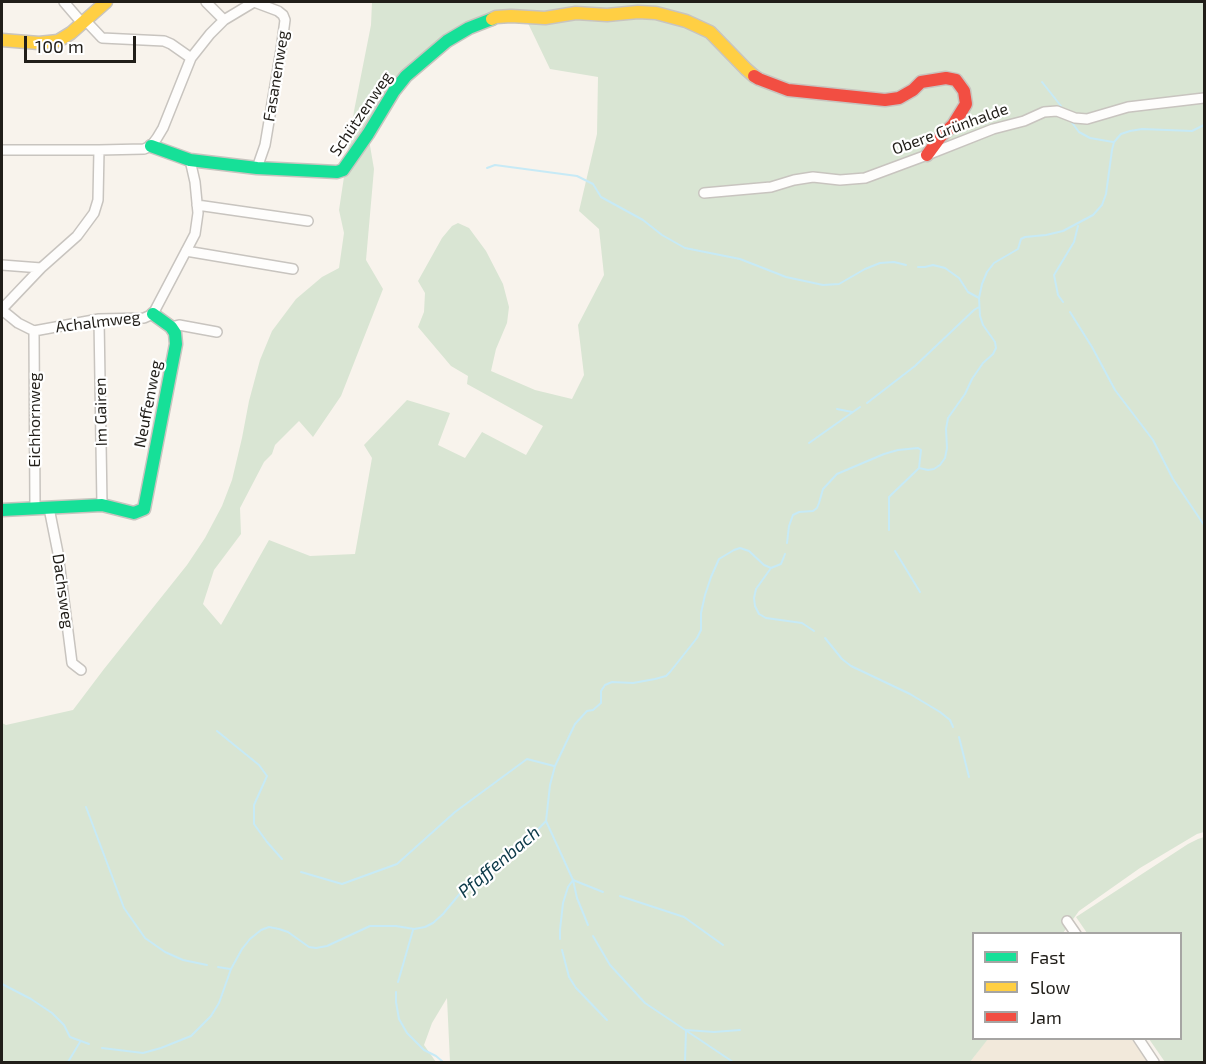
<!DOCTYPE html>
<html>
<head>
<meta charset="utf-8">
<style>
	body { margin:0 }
	#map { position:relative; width:1206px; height:1064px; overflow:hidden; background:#f8f3ec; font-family:"Exo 2",sans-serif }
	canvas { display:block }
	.frame { position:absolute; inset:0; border:3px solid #211e19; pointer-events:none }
	.legend { position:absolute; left:972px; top:932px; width:210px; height:108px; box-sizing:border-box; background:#fff; border:2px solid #a6a5a3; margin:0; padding:8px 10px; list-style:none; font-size:18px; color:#211e19 }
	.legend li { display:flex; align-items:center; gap:12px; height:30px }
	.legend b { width:30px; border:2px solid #a6a5a3 }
	.scale { position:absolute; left:24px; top:36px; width:112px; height:27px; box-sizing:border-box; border:3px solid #211e19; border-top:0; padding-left:8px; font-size:18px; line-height:21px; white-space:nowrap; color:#211e19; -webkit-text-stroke:4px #fff; paint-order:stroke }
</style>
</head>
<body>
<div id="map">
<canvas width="1206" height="1064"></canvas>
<div class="frame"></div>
<ul class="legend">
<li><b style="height:8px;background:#16e098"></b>Fast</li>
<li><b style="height:8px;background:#ffcf43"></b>Slow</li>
<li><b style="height:8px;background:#f24e42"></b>Jam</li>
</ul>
<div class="scale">100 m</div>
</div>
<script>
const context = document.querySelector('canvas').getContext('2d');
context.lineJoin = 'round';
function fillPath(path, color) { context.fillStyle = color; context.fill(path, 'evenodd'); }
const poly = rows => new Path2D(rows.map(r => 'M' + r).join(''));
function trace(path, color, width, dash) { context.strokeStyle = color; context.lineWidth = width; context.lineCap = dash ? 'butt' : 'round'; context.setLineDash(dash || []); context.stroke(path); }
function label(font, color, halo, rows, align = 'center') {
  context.font = font + ' "Exo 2",sans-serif'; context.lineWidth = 4.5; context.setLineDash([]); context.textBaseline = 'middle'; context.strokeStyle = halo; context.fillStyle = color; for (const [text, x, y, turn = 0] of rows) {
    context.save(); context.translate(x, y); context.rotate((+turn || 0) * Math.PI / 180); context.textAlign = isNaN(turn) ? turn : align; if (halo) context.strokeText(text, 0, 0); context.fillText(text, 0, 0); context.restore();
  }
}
fillPath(poly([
	[988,1038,1132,1039,1148,1062,970,1062]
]), '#f2e9db');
fillPath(poly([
	[372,2,1204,2,1204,832,1197,834,1140,868,1079,911,1063,933,974,934,974,1038,988,1039,970,1062,450,1062,447,998,432,1023,424,1045,436,1062,2,1062,2,723,6,725,73,710,104,669,187,565,205,538,222,506,232,480,242,438,249,401,260,360,272,331,296,299,322,277,339,268,344,233,339,210,354,111,371,25],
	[496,17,525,17,550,69,598,77,597,134,579,211,599,229,604,275,578,325,584,375,572,399,535,390,491,371,496,349,507,323,509,307,503,284,486,251,469,228,458,223,452,226,442,238,418,281,425,293,424,312,418,327,451,366,468,376,467,384,543,426,526,455,482,432,465,458,438,445,450,413,407,400,364,445,372,458,355,554,310,556,269,540,221,625,203,604,214,570,241,534,240,508,264,462,272,454,275,445,299,421,313,437,341,396,383,289,366,260,374,169,368,134,425,59],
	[1204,837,1204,1062,1165,1062,1149,1039,1180,1038,1180,934,1087,933,1076,917,1188,844,1198,839]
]), '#d9e5d3');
trace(poly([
	[1042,82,1061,106],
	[1070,120,1079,132,1090,138,1113,142],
	[487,168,495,165,577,176,593,184,601,197,643,220,662,235,685,248,740,259,786,277,823,285,839,284,865,269,880,263,894,262,906,265],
	[918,267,925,267,933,265,945,268,959,278,968,292,979,298],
	[1063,302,1058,295,1054,275,1074,242,1078,226],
	[1070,312,1092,347,1115,390,1153,440,1173,479,1204,525],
	[867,403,915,366,974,310,979,307],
	[837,409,852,412],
	[809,443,860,407],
	[889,530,889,497,918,469],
	[787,543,789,526,793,515,799,512,813,511,817,508,819,503,823,489,837,474,884,454,898,450,918,448,921,450,919,468,928,470,934,469,940,465,945,458,947,448,946,429,948,418,965,394,972,379,983,363,993,354,996,348,995,342,983,325,980,316,979,298,982,284,987,272,994,263,1018,249,1021,239,1025,237,1046,235,1063,231,1093,215,1102,205,1106,194,1112,150,1114,142,1121,134,1130,131,1142,129,1192,131,1204,125],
	[895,551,920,592],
	[771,568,756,589,754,598,755,606,759,614,766,618,802,623,814,631],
	[825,638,842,659,851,666,910,694,940,712,950,720,953,727],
	[217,731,259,765,267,776,254,805,254,824,267,842,282,859],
	[959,737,969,777],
	[86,807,124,908,145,938,165,952,183,960,207,965],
	[546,821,573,880,577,898,588,925],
	[301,872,342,884,397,864,455,812,527,759,554,766],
	[620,896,684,917,723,945],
	[593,936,610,965,645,1003,733,1062],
	[560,939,560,930,563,903,568,887,573,880,603,892],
	[562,950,569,977,576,988,607,1020],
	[218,967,230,969],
	[398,982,413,930],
	[2,984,31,999,52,1013,64,1025,70,1037,89,1044],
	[396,992,396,1002,399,1019,407,1033,424,1050,436,1056,443,1062],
	[102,1048,143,1053,161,1048,191,1036,211,1016,219,1003,231,969,242,949,250,939,261,930,269,927,279,929,288,932,309,947,316,948,327,946,370,926,396,926,414,929,425,927,433,923,443,914,467,885,483,871,522,846,546,821,550,785,555,766,575,724,587,711,593,710,601,703,601,691,605,685,612,682,633,683,655,679,666,676,670,672,697,638,701,630,701,613,705,595,711,577,719,559,734,550,740,548,749,551,764,565,771,568,781,564,785,554],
	[68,1062,80,1042],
	[685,1062,686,1030,714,1032,740,1030]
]), '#c7eaf6', 2);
const street = poly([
	[64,2,82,23],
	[206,2,224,20],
	[254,2,278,11,283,15,285,20,281,50,265,145,257,168],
	[85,20,102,38,164,41,171,44,191,58],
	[2,150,99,150,144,149,151,146,157,138,163,128,191,58,210,34,224,20,254,2],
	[704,193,771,187,794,180,813,177,840,180,865,178,927,155,993,129,1024,121,1044,112,1057,111,1075,118,1087,119,1128,107,1204,98],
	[197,205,308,221],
	[186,251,293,269],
	[2,265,41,268],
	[2,309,41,268,77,236,94,213,98,200,99,150],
	[2,310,18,323,34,331,99,319,144,318,153,314,195,234,198,213,195,182,190,160],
	[99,319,102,505],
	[171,327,179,325,217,332],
	[34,331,35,508],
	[49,508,58,553,72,663,81,670],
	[1067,921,1076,934],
	[1138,1038,1154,1062]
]);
const fast = poly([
	[151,146,190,160,257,168,337,172,343,170,368,134,394,91,406,76,447,41,469,28,492,19],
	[2,510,102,505,134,513,144,509,176,344,175,333,171,327,153,314]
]);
const slow = poly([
	[492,19,496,17,511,16,545,18,576,13,607,15,638,12,656,13,686,21,710,32,746,69,754,76],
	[2,40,39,43,58,41,71,33,106,2]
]);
const jam = poly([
	[754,76,759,79,788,90,885,100,899,98,913,90,921,82,946,78,956,80,964,91,966,104,953,125,941,136,927,155]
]);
trace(street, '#c8c4bf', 12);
trace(fast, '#c8c4bf', 15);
trace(slow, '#c8c4bf', 15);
trace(jam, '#c8c4bf', 15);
trace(street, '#fefdfc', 9);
trace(fast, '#16e098', 12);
trace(slow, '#ffcf43', 12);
trace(jam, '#f24e42', 12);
label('16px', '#211e19', '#fff', [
	["Fasanenweg",276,76,-81],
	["Schützenweg",361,114,-56],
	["Obere Grünhalde",950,129,-20],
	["Achalmweg",98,322,-7],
	["Neuffenweg",148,404,-79],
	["Im Gairen",101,412,-91],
	["Eichhornweg",35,420,-90],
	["Dachsweg",63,591,82]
]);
label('italic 18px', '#0a3847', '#fff', [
	["Pfaffenbach",499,862,-40]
]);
</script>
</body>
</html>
